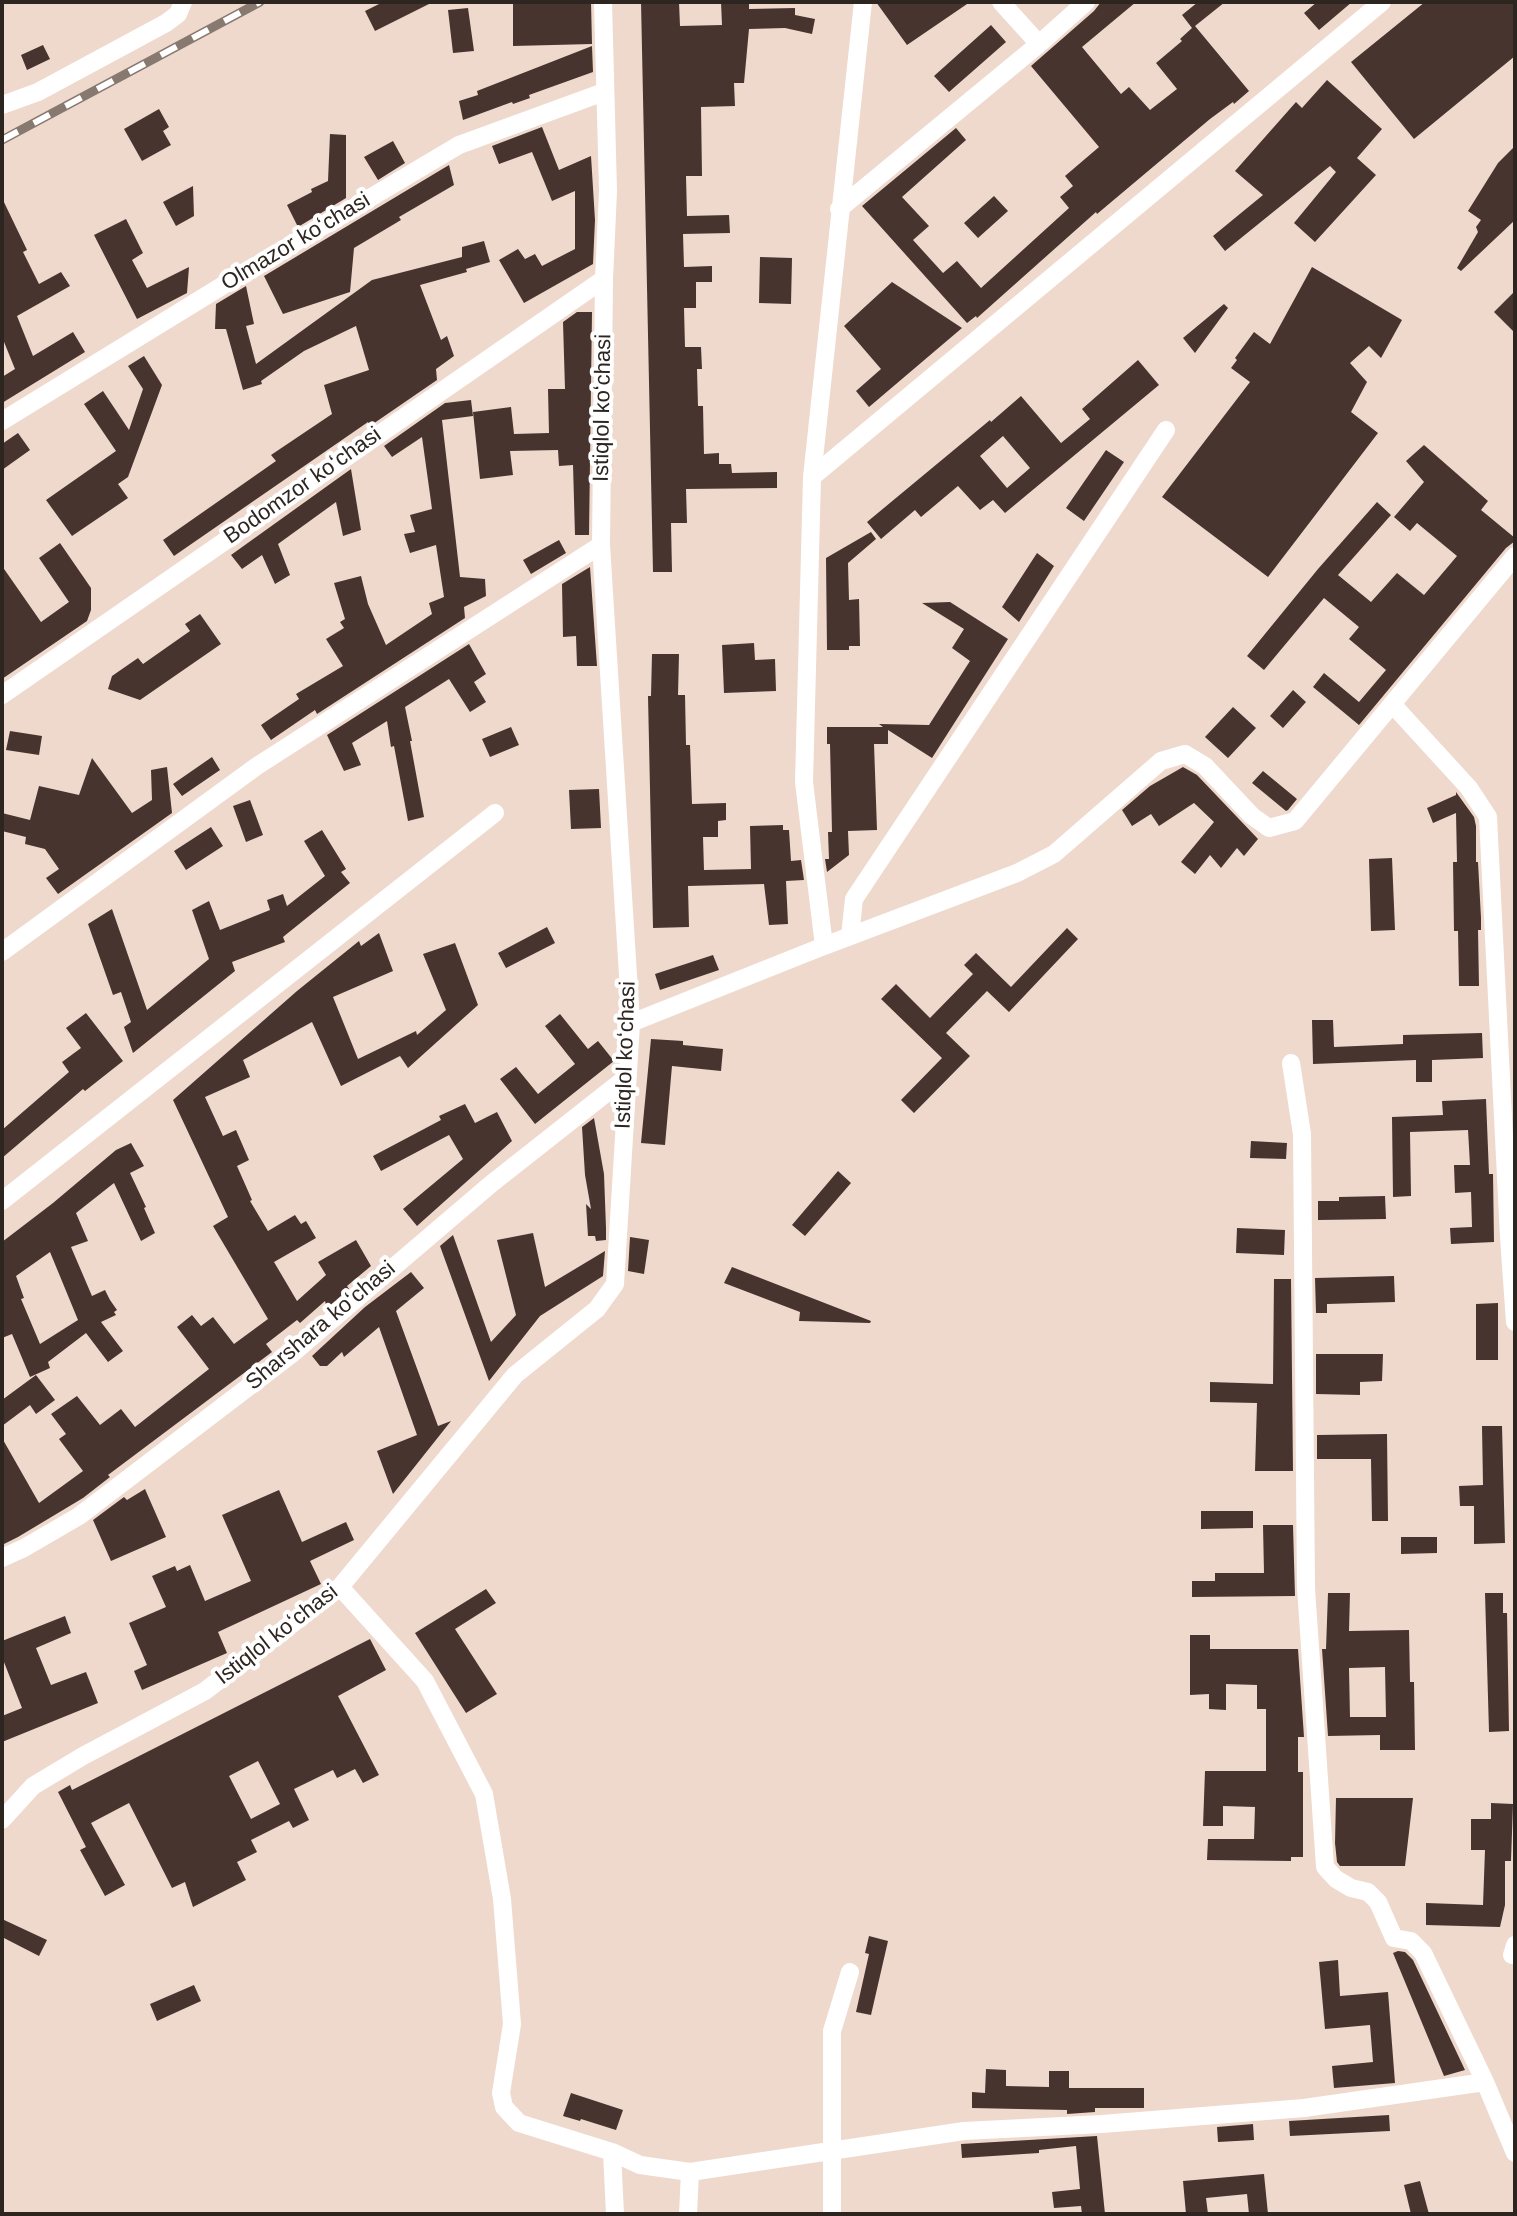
<!DOCTYPE html>
<html>
<head>
<meta charset="utf-8">
<style>
	body { margin:0 }
	#map { position:relative; width:1517px; height:2216px; overflow:hidden; background:#efd9cd; font-family:Arial,sans-serif }
	canvas { display:block }
	.frame { position:absolute; inset:0; border:4px solid #2d2520; pointer-events:none }
</style>
</head>
<body>
<div id="map">
<canvas width="1517" height="2216"></canvas>
<div class="frame"></div>
</div>
<script>
const context = document.querySelector('canvas').getContext('2d');
context.lineJoin = 'round';
function fillPath(path, color) { context.fillStyle = color; context.fill(path, 'evenodd'); }
const poly = rows => new Path2D(rows.map(r => 'M' + r).join(''));
function trace(path, color, width, dash) { context.strokeStyle = color; context.lineWidth = width; context.lineCap = dash ? 'butt' : 'round'; context.setLineDash(dash || []); context.stroke(path); }
function label(font, color, halo, rows, align = 'center') {
  context.font = font + ' Arial,sans-serif'; context.lineWidth = 8; context.setLineDash([]); context.textBaseline = 'middle'; context.strokeStyle = halo; context.fillStyle = color; for (const [text, x, y, turn = 0] of rows) {
    context.save(); context.translate(x, y); context.rotate((+turn || 0) * Math.PI / 180); context.textAlign = isNaN(turn) ? turn : align; if (halo) context.strokeText(text, 0, 0); context.fillText(text, 0, 0); context.restore();
  }
}
fillPath(poly([
	[383,2,433,2,375,31,365,11],
	[513,2,591,2,592,44,513,46],
	[641,2,679,2,680,26,722,25,721,2,749,2,749,9,795,8,795,15,815,19,812,34,785,28,749,29,744,83,734,83,735,106,701,107,702,176,686,176,687,216,729,215,730,233,683,234,684,267,712,266,712,282,696,282,696,308,684,308,685,347,701,347,702,369,697,369,698,406,703,406,704,454,719,453,719,464,731,464,732,473,777,472,777,488,686,489,687,523,671,523,672,572,653,572],
	[876,2,970,2,907,45],
	[1101,2,1136,2,1082,47,1121,94,1129,87,1150,110,1177,89,1156,63,1182,41,1180,39,1192,28,1182,15,1198,2,1225,2,1195,26,1249,91,1234,104,1233,102,1210,119,1097,214,1096,212,977,318,976,316,967,323,862,206,956,128,966,140,902,197,929,226,913,240,943,273,957,261,981,288,1069,208,1060,197,1073,186,1065,176,1099,147,1031,66,1094,11],
	[1317,2,1352,2,1319,30,1304,13],
	[1425,2,1515,2,1515,56,1414,139,1351,62],
	[468,8,474,51,453,53,448,10],
	[991,25,1006,42,949,92,934,76],
	[43,45,50,59,27,70,21,55],
	[592,46,593,72,529,95,530,98,513,104,512,102,463,120,459,101,478,95,477,91],
	[1327,80,1382,129,1357,158,1376,175,1315,242,1294,223,1336,172,1330,166,1225,251,1213,236,1263,195,1235,171,1296,102,1302,108],
	[159,109,169,127,163,131,171,145,142,161,124,129],
	[542,127,559,170,591,156,595,220,593,264,524,303,499,260,518,249,525,259,535,254,542,266,575,249,575,191,552,201,532,152,499,164,492,146],
	[330,134,346,135,346,198,298,227,287,205,312,192,311,189,328,181],
	[393,141,405,163,378,180,364,157],
	[1515,146,1515,220,1461,271,1457,268,1478,232,1476,227,1481,220,1468,211,1498,163],
	[449,165,454,185,399,217,401,220,354,248,350,292,283,314,264,276],
	[193,186,194,216,176,226,163,202],
	[994,196,1008,211,978,238,964,223],
	[2,198,27,250,23,252,39,284,61,272,70,286,17,316,33,356,73,332,85,352,2,403,2,377,15,369,2,337],
	[126,219,143,253,132,260,147,288,189,267,187,293,137,319,94,235],
	[484,241,490,262,466,269,467,272,420,285,441,340,447,336,454,356,436,369,437,380,370,426,368,422,174,556,163,540,276,461,271,455,332,414,324,385,369,370,356,326,304,351,261,381,262,384,243,390,226,329,215,329,216,304,246,286,254,324,246,326,256,364,372,280,462,257,462,247],
	[760,257,792,258,791,304,759,303],
	[1312,267,1402,320,1381,358,1369,346,1350,363,1367,382,1351,412,1378,433,1268,577,1162,497,1250,382,1231,368,1237,360,1235,358,1254,332,1270,344],
	[892,282,962,328,869,407,856,391,881,369,844,326],
	[1515,291,1515,333,1494,312],
	[1224,304,1228,308,1195,353,1183,338],
	[577,312,592,312,589,535,575,535,573,465,559,466,558,450,510,451,513,475,480,479,473,412,511,407,514,434,549,433,548,389,565,389,563,322],
	[144,356,162,385,128,477,118,484,128,498,72,536,46,500,116,451,84,404,103,391,129,430,143,389,128,366],
	[1138,360,1159,385,1005,513,993,500,980,510,958,486,921,517,915,510,881,539,867,522,990,420,991,422,1021,396,1061,443,1090,419,1082,409],
	[1003,436,1030,468,1007,488,980,456],
	[471,400,473,416,442,420,460,577,485,579,486,596,464,607,465,618,317,714,315,710,271,740,261,725,299,699,296,694,343,666,326,639,344,628,340,622,345,619,334,583,361,576,368,604,386,645,432,614,429,603,444,597,436,545,410,553,404,534,415,532,410,515,432,509,422,437,392,457,384,446,445,403],
	[18,433,30,450,2,470,2,444],
	[1424,445,1488,501,1481,510,1515,538,1515,541,1506,548,1359,725,1313,687,1324,673,1359,702,1386,670,1349,639,1359,627,1324,598,1264,670,1247,656,1318,569,1377,502,1391,515,1338,575,1371,602,1397,573,1424,595,1457,556,1417,523,1410,531,1394,517,1424,482,1406,461],
	[1106,450,1124,462,1084,521,1066,508],
	[351,469,361,530,343,536,336,502,278,544,290,575,275,584,262,555,242,569,231,555],
	[871,532,876,539,848,563,849,600,859,599,860,646,849,646,849,650,827,650,826,558],
	[559,540,566,553,531,574,523,560],
	[60,543,91,588,91,610,87,621,2,679,2,566,41,622,69,602,39,558],
	[1037,553,1054,566,1019,622,1002,607],
	[590,567,597,666,577,666,576,636,563,637,562,584],
	[950,602,1008,639,932,758,888,730,888,744,874,744,877,830,848,831,849,855,827,872,825,859,829,859,828,832,832,832,830,744,827,744,827,727,883,727,879,724,929,725,970,661,952,648,964,629,922,603],
	[200,614,221,644,140,700,108,689,112,676,138,658,143,664,190,631,185,624],
	[754,643,755,660,775,659,776,691,724,693,722,645],
	[469,644,486,674,474,682,486,702,470,712,449,679,405,707,412,741,410,741,424,817,408,821,394,746,391,747,387,721,352,743,361,765,344,771,327,735],
	[652,654,679,654,678,695,685,695,686,745,690,745,692,804,726,803,726,820,718,821,718,837,703,837,704,870,751,869,750,826,783,825,783,830,789,830,791,861,801,860,804,880,786,881,788,924,769,925,764,884,688,886,689,927,653,928,648,696,651,696],
	[1293,690,1306,702,1283,728,1270,716],
	[1233,707,1256,728,1228,758,1205,737],
	[511,727,519,745,490,757,482,739],
	[10,731,42,736,39,755,6,750],
	[212,757,220,770,182,796,173,784],
	[92,758,132,813,152,800,151,770,167,767,172,813,58,894,46,878,59,869,45,849,25,844,26,837,2,831,2,813,30,820,39,786,79,795],
	[1183,767,1197,775,1258,839,1244,856,1237,848,1221,868,1210,855,1195,874,1181,862,1214,822,1194,803,1159,826,1151,814,1132,826,1122,810,1150,786],
	[1263,771,1297,799,1288,810,1286,811,1252,783],
	[599,789,601,828,571,829,569,790],
	[1456,792,1474,817,1476,826,1476,862,1478,862,1481,918,1481,930,1478,930,1479,986,1459,986,1458,931,1454,931,1453,862,1457,862,1456,813,1433,823,1427,808,1456,795],
	[250,800,263,835,246,842,233,806],
	[211,827,223,846,186,870,174,851],
	[322,830,346,869,341,872,350,883,283,937,285,942,232,962,235,971,133,1053,124,1027,131,1022,121,992,113,995,88,924,112,909,147,1010,209,959,192,910,209,901,220,930,270,910,267,900,283,894,287,906,325,876,304,841],
	[1392,858,1395,930,1371,931,1369,859],
	[547,927,555,943,506,968,498,953],
	[1067,928,1078,939,1009,1012,987,991,946,1033,970,1056,914,1113,901,1100,942,1058,881,999,896,984,930,1018,973,974,964,965,976,953,1011,987],
	[379,933,393,971,333,997,358,1059,416,1031,417,1035,446,1010,423,954,455,943,478,1005,408,1068,400,1056,341,1086,312,1022,243,1060,250,1077,205,1097,223,1136,236,1130,249,1160,237,1166,252,1200,250,1201,268,1231,295,1215,301,1224,306,1221,316,1238,274,1262,297,1301,326,1275,318,1262,356,1240,371,1266,347,1286,349,1289,327,1308,325,1301,300,1323,297,1320,266,1344,272,1352,108,1475,110,1477,83,1498,18,1537,2,1545,2,1438,39,1503,83,1471,59,1439,66,1434,51,1414,77,1396,100,1425,121,1409,135,1427,209,1369,177,1327,192,1315,201,1326,213,1317,234,1344,268,1319,213,1226,228,1217,173,1100,297,991,359,941,361,946],
	[713,955,719,970,660,990,655,974],
	[86,1013,123,1061,85,1091,83,1089,2,1158,2,1130,69,1072,62,1062,81,1048,66,1028],
	[560,1014,588,1049,598,1041,614,1061,535,1124,500,1079,516,1067,538,1094,575,1064,545,1026],
	[1312,1020,1333,1020,1334,1047,1403,1044,1403,1035,1482,1033,1483,1058,1432,1060,1432,1082,1416,1082,1416,1060,1313,1064],
	[651,1039,683,1041,683,1045,723,1049,721,1071,672,1066,665,1145,641,1143],
	[1486,1099,1489,1174,1493,1174,1494,1242,1451,1244,1450,1228,1472,1227,1471,1192,1455,1193,1454,1165,1470,1165,1468,1130,1410,1132,1411,1196,1393,1197,1392,1117,1443,1115,1442,1101],
	[465,1104,475,1123,497,1112,512,1141,417,1226,403,1209,463,1159,449,1135,381,1171,373,1156,441,1120,439,1116],
	[594,1118,604,1174,606,1228,606,1240,596,1241,595,1236,588,1236,586,1204,591,1209,585,1175,582,1127],
	[1251,1141,1287,1143,1286,1159,1250,1158],
	[131,1143,144,1166,130,1173,146,1207,144,1208,155,1233,141,1241,114,1183,76,1213,88,1241,71,1247,92,1296,105,1290,110,1300,117,1310,114,1312,116,1315,101,1322,123,1351,108,1362,86,1333,48,1362,50,1368,30,1377,12,1334,2,1338,2,1242,53,1203,116,1150],
	[50,1252,78,1320,40,1344,21,1299,24,1298,16,1276],
	[838,1171,851,1183,805,1236,792,1225],
	[1385,1196,1386,1219,1318,1220,1318,1201,1339,1201,1339,1197],
	[1237,1228,1285,1230,1284,1255,1236,1253],
	[533,1233,545,1287,605,1251,603,1276,540,1316,489,1381,440,1246,453,1235,491,1342,516,1315,497,1240],
	[630,1237,649,1240,644,1274,628,1271],
	[732,1267,871,1321,870,1323,799,1321,800,1312,724,1283],
	[411,1272,424,1288,396,1311,438,1426,451,1421,393,1494,377,1451,417,1435,379,1327,344,1357,342,1352,327,1366,320,1366,312,1356,365,1307],
	[1394,1276,1395,1302,1327,1304,1327,1313,1316,1313,1315,1278],
	[1274,1279,1291,1279,1293,1471,1255,1471,1257,1403,1210,1402,1210,1382,1273,1384],
	[1498,1303,1498,1360,1476,1360,1476,1304],
	[1316,1354,1383,1354,1382,1381,1360,1382,1360,1395,1316,1394],
	[36,1375,55,1400,36,1414,30,1405,2,1426,2,1400],
	[1482,1426,1502,1426,1505,1543,1474,1544,1474,1506,1460,1506,1459,1486,1483,1485],
	[1387,1434,1388,1521,1372,1521,1371,1459,1317,1459,1317,1435],
	[145,1489,166,1537,111,1561,93,1520,124,1497,127,1500],
	[279,1490,302,1542,346,1522,354,1540,310,1561,321,1584,218,1632,227,1653,142,1690,134,1671,147,1665,129,1623,166,1607,152,1576,175,1566,177,1571,190,1565,205,1601,251,1581,222,1515],
	[1201,1511,1253,1511,1253,1528,1201,1529],
	[1263,1525,1293,1525,1295,1596,1192,1597,1192,1581,1215,1581,1215,1573,1264,1573],
	[1401,1537,1437,1537,1437,1553,1401,1554],
	[486,1589,496,1603,455,1629,497,1694,466,1713,415,1633],
	[1328,1593,1350,1593,1349,1631,1409,1630,1410,1682,1414,1682,1415,1750,1380,1750,1380,1735,1328,1736,1322,1649,1326,1649],
	[1385,1667,1386,1717,1350,1717,1349,1668],
	[1485,1593,1503,1593,1503,1613,1507,1613,1509,1731,1489,1732],
	[65,1616,71,1633,36,1648,51,1685,86,1672,98,1703,2,1742,2,1716,22,1708,2,1657,2,1641],
	[1190,1635,1210,1635,1210,1649,1298,1649,1304,1737,1298,1737,1298,1772,1303,1772,1303,1857,1291,1857,1291,1861,1207,1860,1208,1839,1254,1839,1255,1807,1223,1806,1223,1826,1203,1826,1205,1771,1266,1771,1266,1709,1257,1709,1257,1685,1226,1684,1226,1710,1209,1709,1209,1694,1190,1695],
	[370,1639,386,1670,338,1696,379,1775,363,1783,355,1769,337,1778,333,1770,294,1789,309,1820,293,1828,289,1821,251,1840,257,1852,237,1862,246,1880,193,1907,185,1882,172,1888,129,1803,91,1823,125,1885,105,1896,80,1850,86,1847,58,1792,70,1785,72,1790],
	[258,1761,280,1804,251,1819,229,1776],
	[1336,1798,1413,1798,1405,1866,1340,1866,1337,1862,1335,1843],
	[1491,1803,1513,1804,1511,1861,1505,1861,1505,1905,1500,1927,1426,1925,1426,1903,1483,1905,1485,1850,1471,1850,1471,1819,1491,1819],
	[2,1919,47,1940,39,1956,2,1937],
	[869,1936,888,1941,871,2015,856,2012,869,1954,865,1953],
	[1398,1951,1405,1952,1413,1960,1465,2070,1444,2076,1393,1953],
	[1338,1960,1340,1996,1388,1992,1395,2083,1334,2088,1332,2066,1373,2062,1370,2025,1325,2029,1319,1962],
	[194,1985,201,2001,157,2021,150,2004],
	[986,2069,1006,2070,1006,2086,1049,2087,1049,2071,1069,2071,1069,2088,1144,2088,1144,2108,1095,2108,1095,2112,1067,2114,1067,2110,972,2108,972,2092,985,2093],
	[571,2093,623,2110,616,2130,581,2119,580,2121,563,2116],
	[1389,2115,1390,2131,1290,2136,1289,2121],
	[1253,2124,1254,2140,1218,2142,1217,2127],
	[1097,2136,1105,2214,1082,2214,1081,2206,1054,2208,1052,2192,1080,2189,1076,2146,1039,2150,1039,2153,962,2158,961,2144],
	[1264,2174,1268,2214,1249,2214,1247,2194,1206,2198,1208,2214,1186,2214,1183,2181],
	[1420,2181,1429,2214,1411,2214,1404,2185]
]), '#47342f');
trace(poly([
	[1001,2,1039,44],
	[2,105,38,92,166,23,178,14,183,2],
	[839,209,1039,44,1086,2],
	[2,421,222,286,459,145,604,92],
	[812,477,1382,2],
	[2,695,604,279],
	[1393,705,1469,788,1488,817,1509,1237,1515,1322],
	[850,936,854,899,1166,430],
	[824,946,1017,873,1054,854,1161,761,1185,754,1205,766,1252,816,1262,823,1269,828,1295,821,1515,556],
	[2,952,257,766,601,545],
	[631,1023,824,946,804,782,812,477,863,2],
	[1291,1063,1302,1134,1306,1588,1325,1867,1336,1879,1351,1888,1368,1892,1378,1902,1394,1938,1411,1941,1423,1953,1485,2082,1515,2153],
	[2,1201,495,813],
	[2,1558,24,1548,79,1516,293,1353,491,1184,628,1076],
	[340,1587,425,1681,484,1794,502,1899,512,2024,501,2093,504,2107,519,2123,612,2152,640,2165,690,2172,688,2214],
	[2,1820,33,1786,83,1756,205,1691,340,1587,515,1375,597,1309,615,1284,631,1023,601,545,604,279,608,191,603,2],
	[1512,1955,1515,1945],
	[612,2152,615,2214],
	[690,2172,964,2131,1102,2124,1304,2108,1485,2082],
	[832,2214,832,2031,850,1972]
]), '#fff', 18);
const rail = poly([
	[2,140,260,2]
]);
trace(rail, '#877870', 9);
trace(rail, '#fff', 6, [18]);
label('22px', '#2d2520', '#fff', [
	["Olmazor koʻchasi",296,242,-31],
	["Istiqlol koʻchasi",603,408,-89],
	["Bodomzor koʻchasi",303,486,-35],
	["Istiqlol koʻchasi",626,1055,-88],
	["Sharshara koʻchasi",321,1326,-40],
	["Istiqlol koʻchasi",277,1635,-38]
]);
</script>
</body>
</html>
